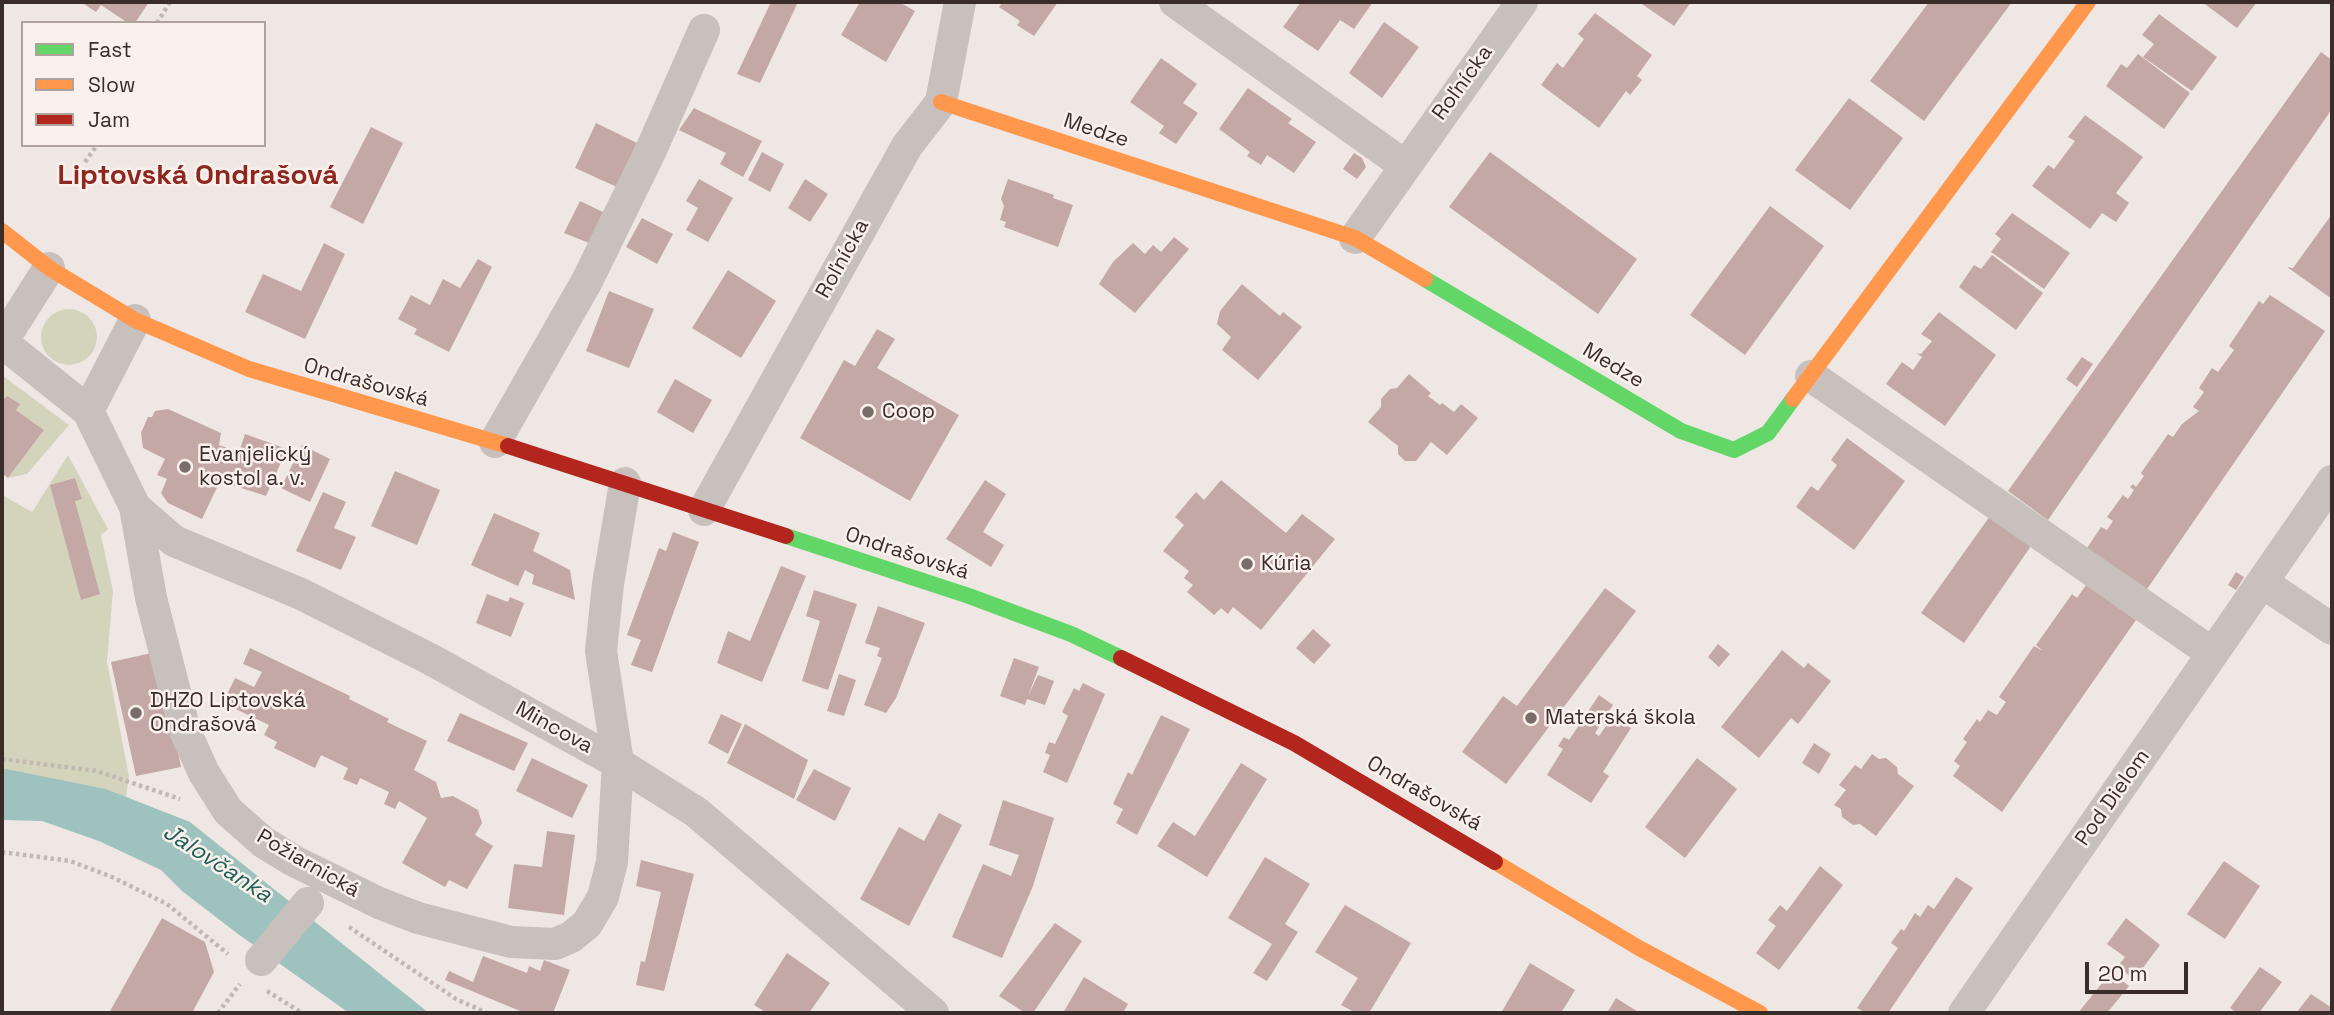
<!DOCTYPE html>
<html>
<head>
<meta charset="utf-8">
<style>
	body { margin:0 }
	#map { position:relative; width:2334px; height:1015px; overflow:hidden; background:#efe7e4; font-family:"Space Grotesk",sans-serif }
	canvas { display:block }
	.frame { position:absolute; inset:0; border:4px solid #3a2c29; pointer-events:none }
	.legend { position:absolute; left:21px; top:21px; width:245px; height:126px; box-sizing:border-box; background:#fbf1ec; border:2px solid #aea29e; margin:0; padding:9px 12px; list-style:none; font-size:21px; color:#3a2c29 }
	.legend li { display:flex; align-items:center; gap:14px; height:35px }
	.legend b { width:35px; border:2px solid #aea29e }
	.scale { position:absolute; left:2085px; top:962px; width:103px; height:32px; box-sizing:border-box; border:4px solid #3a2c29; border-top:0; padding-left:9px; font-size:21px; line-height:24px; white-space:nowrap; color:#3a2c29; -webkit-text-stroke:5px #fbf1ec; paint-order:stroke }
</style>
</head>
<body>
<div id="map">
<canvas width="2334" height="1015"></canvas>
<div class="frame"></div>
<ul class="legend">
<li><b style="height:9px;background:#63d668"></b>Fast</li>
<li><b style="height:9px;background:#ff974d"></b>Slow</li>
<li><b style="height:9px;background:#b3261e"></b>Jam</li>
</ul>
<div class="scale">20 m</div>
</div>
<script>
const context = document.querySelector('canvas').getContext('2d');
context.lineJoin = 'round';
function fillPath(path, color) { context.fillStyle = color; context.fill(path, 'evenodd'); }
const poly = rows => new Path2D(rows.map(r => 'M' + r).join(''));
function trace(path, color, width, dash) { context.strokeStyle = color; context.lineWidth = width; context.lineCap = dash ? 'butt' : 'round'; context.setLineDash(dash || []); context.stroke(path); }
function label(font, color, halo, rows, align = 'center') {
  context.font = font + ' "Space Grotesk",sans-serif'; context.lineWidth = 5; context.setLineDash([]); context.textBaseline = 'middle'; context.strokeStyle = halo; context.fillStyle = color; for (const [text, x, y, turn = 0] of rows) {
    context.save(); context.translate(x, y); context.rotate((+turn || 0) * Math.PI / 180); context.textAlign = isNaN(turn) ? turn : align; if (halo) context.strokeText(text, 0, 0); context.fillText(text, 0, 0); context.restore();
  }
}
fillPath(poly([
	'41 337a28 28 0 1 1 56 0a28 28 0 1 1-56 0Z',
	[2,375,69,425,27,474,8,478,44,430,16,410,19,404,9,396,2,400],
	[68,455,108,529,101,535,113,591,107,662,129,776,126,797,106,789,2,770,2,495,32,512]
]), '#d4d4bd');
fillPath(poly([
	[6,769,106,789,190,822,429,1013,349,1013,238,934,182,891,161,870,99,841,42,821,2,820,2,770]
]), '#9ec2bd');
fillPath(poly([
	[81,2,149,2,135,23,128,23,101,5,96,12],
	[798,2,760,83,737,74,771,2],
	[860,2,899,2,915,11,886,62,841,35],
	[1003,2,1058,2,1034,36,1017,25,1020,21,999,7],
	[1301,2,1373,2,1354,29,1340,20,1318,51,1283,27],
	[1639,2,1691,2,1674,26],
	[1929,2,2012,2,1924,121,1870,81],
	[2202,2,2257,2,2237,28],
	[1595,13,1652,55,1637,76,1642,80,1630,95,1626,91,1599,128,1541,85,1557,63,1563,68,1584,39,1578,34],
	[2159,14,2217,57,2192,91,2143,57,2154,44,2142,35],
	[1384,22,1419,47,1382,98,1349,73],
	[2321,52,2332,60,2332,109,2048,520,2008,491],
	[2138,54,2190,93,2164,129,2106,86,2121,64,2127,68],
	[1161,58,1197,84,1183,103,1198,113,1176,144,1159,133,1164,126,1130,102],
	[1248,88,1292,119,1288,123,1316,142,1294,173,1267,155,1261,165,1247,156,1250,152,1219,129],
	[1849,98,1903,138,1850,210,1795,170],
	[694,108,762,141,743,177,720,164,726,153,679,130],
	[2085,115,2143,157,2116,193,2129,203,2116,222,2102,213,2090,229,2032,186,2048,165,2054,169,2075,141,2068,137],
	[596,123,637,143,617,187,575,168],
	[371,127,403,143,363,224,330,207],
	[762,152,784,164,770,192,748,180],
	[1490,152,1637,259,1598,314,1449,207],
	[1354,153,1362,158,1366,167,1357,179,1343,169],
	[699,179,733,198,708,242,686,230,698,208,686,201],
	[805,179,828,194,810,222,788,208],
	[1008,179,1054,195,1053,198,1073,205,1058,247,1004,227,1006,222,1000,220,1004,206,1001,199],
	[580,201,603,212,589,243,564,233],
	[1770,206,1824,246,1745,355,1690,315],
	[2012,213,2070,253,2044,289,1991,252,2001,239,1995,234],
	[2332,214,2332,299,2287,267,2293,268],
	[642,218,673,234,657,264,626,247],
	[1174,237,1189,249,1135,313,1099,284,1113,262,1133,243,1145,254,1153,245,1161,252],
	[324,243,345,254,305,339,245,312,263,274,301,291],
	[1992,255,2043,293,2016,330,1959,287,1974,265,1981,269],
	[478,259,492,267,449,352,414,334,417,329,398,319,411,295,430,305,443,279,460,288],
	[728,270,776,301,741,358,692,328],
	[1242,284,1280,316,1283,312,1302,327,1258,380,1222,350,1231,337,1217,324,1220,311],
	[609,291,654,309,629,368,586,351],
	[2270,295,2325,331,2145,592,2085,551,2101,527,2107,530,2113,521,2107,517,2123,495,2128,499,2134,490,2130,487,2133,484,2136,487,2144,476,2141,473,2168,434,2173,437,2182,424,2199,411,2193,407,2204,392,2199,388,2212,368,2218,372,2234,350,2229,346,2259,301,2263,304],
	[1939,312,1996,355,1945,426,1886,384,1902,362,1913,370,1922,357,1916,353,1921,354,1932,341,1921,334],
	[877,329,895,339,877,368,959,415,910,501,800,438,844,360,855,366],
	[2082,357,2093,364,2077,387,2066,379],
	[1409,374,1431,393,1428,396,1440,405,1442,403,1454,412,1461,404,1478,418,1447,455,1431,442,1416,461,1405,461,1398,454,1398,446,1368,422,1381,407,1381,399,1390,389,1397,388],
	[675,379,712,400,693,433,657,412],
	[8,396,20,404,16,410,44,430,8,478,2,473,2,400],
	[168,409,221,433,219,445,239,452,245,434,287,449,266,496,220,481,202,519,168,503,161,493,167,479,157,475,165,459,143,448,141,433,148,417,152,417,155,411],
	[1847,438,1905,481,1854,550,1796,507,1811,486,1818,491,1837,465,1831,460],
	[302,445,330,459,310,502,281,488],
	[395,471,440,490,417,545,371,526],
	[75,478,82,499,75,501,100,594,81,600,50,485],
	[985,480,1006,494,983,532,1004,545,991,567,946,539],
	[1221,480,1286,533,1302,514,1335,539,1261,630,1233,607,1228,614,1221,608,1214,615,1187,592,1193,585,1184,578,1189,571,1163,551,1184,525,1175,517,1196,492,1204,500],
	[323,492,346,502,334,528,356,537,341,570,296,551],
	[494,513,540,533,533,551,570,570,575,600,532,584,534,575,525,570,518,586,471,565],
	[1990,516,2031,546,1964,643,1921,613],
	[673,532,699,542,652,672,631,665,641,640,627,635,659,548,666,551],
	[781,566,806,576,762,682,717,663,728,631,750,641],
	[2236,572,2244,577,2236,590,2228,585],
	[2086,585,2136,620,2002,812,1953,776,1960,766,1954,761,1967,742,1963,739,1977,719,1980,722,1988,710,1997,715,2006,702,1999,697,2034,646,2043,651,2036,645,2072,594,2077,598],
	[1605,588,1636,611,1506,784,1462,752,1503,696,1517,706],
	[814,590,857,604,828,690,802,681,820,621,806,616],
	[487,594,508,602,510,597,524,603,511,637,476,623],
	[878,606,925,623,896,698,886,713,864,705,882,658,877,656,880,648,865,643],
	[1313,629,1331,645,1314,664,1296,648],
	[1718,644,1730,654,1719,667,1708,657],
	[250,648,350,696,349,699,389,719,387,722,427,741,414,770,436,782,441,798,453,796,478,810,482,823,475,835,493,846,467,889,449,880,445,887,402,863,427,818,399,801,395,809,384,804,389,792,360,778,357,785,343,779,348,768,321,755,315,768,274,748,277,742,264,735,269,725,223,703,235,678,254,687,262,672,243,664],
	[1782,650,1804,668,1808,663,1831,681,1798,724,1791,718,1759,758,1721,727],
	[156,652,181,767,136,776,111,662],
	[1014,658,1039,667,1028,696,1038,675,1054,681,1045,705,1027,699,1025,705,1000,696],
	[839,674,856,680,844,716,827,711],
	[1083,683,1105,694,1067,783,1043,772,1050,755,1045,753,1049,742,1055,744,1068,716,1062,712,1074,688,1079,691],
	[1599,695,1613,705,1595,733,1599,736,1613,716,1631,728,1603,772,1609,776,1591,803,1547,775,1563,749,1558,746,1564,737,1569,740],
	[460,713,528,743,514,771,447,741],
	[721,714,742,724,728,754,708,743],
	[1161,715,1190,729,1137,835,1116,823,1123,809,1113,804,1128,772,1132,775],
	[745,724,808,760,794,799,727,763],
	[1814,743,1831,754,1819,774,1802,763],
	[1872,754,1879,759,1886,758,1897,767,1898,774,1914,786,1876,836,1860,824,1853,825,1842,817,1841,809,1834,805,1846,790,1839,785,1855,765,1861,769],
	[532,758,588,785,572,818,516,791],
	[1697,758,1737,789,1685,858,1645,827],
	[1241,763,1267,779,1207,877,1157,846,1173,822,1195,836],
	[814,769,851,788,835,821,796,800],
	[1003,800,1054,818,1033,886,1002,958,952,937,983,864,1011,876,1019,855,989,845],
	[939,813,962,825,909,926,860,899,899,827,924,841],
	[547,831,575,835,564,915,508,908,514,864,542,867],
	[1265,857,1310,884,1285,924,1298,932,1267,981,1253,973,1272,944,1228,918],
	[641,860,694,874,664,991,636,985,641,961,645,962,661,892,636,886],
	[2224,861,2260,886,2225,939,2187,914],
	[1820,866,1843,885,1779,970,1756,953,1776,926,1768,920,1780,905,1787,911],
	[1956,877,1973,888,1888,1013,1866,1013,1857,1008,1898,948,1891,943,1901,929,1904,931,1915,913,1920,917,1928,905,1934,909],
	[1345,905,1411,943,1369,1013,1356,1013,1341,1005,1358,978,1315,952],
	[162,918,205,942,214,972,192,1013,109,1013],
	[2126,918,2160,945,2134,980,2118,966,2125,957,2107,944],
	[1055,923,1082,941,1033,1013,1025,1013,999,996],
	[787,953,830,983,809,1013,767,1013,754,1005],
	[483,956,527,973,529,966,540,971,544,960,570,970,553,1013,525,1013,445,980,449,971,473,982],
	[1530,963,1575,990,1561,1013,1501,1013],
	[2260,967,2282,982,2259,1013,2237,1013,2230,1008],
	[2111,972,2129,986,2107,1013,2078,1013],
	[1084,977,1128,1004,1123,1013,1063,1013],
	[2311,994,2332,1008,2332,1013,2296,1013],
	[1616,998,1640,1013,1607,1013]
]), '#c4a8a5');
trace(poly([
	[157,23,170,2],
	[85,162,97,145],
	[2,759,97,771,180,799],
	[2,852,70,861,112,877,167,904,228,954],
	[349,927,456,999,487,1013],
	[267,991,302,1013],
	[218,1013,240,984]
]), '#c1b8b4', 4.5, [3.5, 3.5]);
trace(poly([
	[1175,2,1404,165],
	[1355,238,1522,2],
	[2,342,88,411,135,507,151,598,185,731,204,773,228,811,263,842,294,861,379,903,418,918,511,942,555,944,571,937,587,924,603,897,612,862,618,763,601,651,608,584,625,483],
	[2,342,49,268],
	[1811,376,2212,653],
	[88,411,135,320],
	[495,442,587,281,651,150,704,30],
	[135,507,174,541,301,594,430,659,618,763,696,812,933,1013],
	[704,510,907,146,941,102,960,2],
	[2263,583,2332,629],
	[261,960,308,903],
	[1964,1013,2332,481]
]), '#c8c0bc', 32);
trace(poly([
	[1425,279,1681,431,1734,450,1768,433,1793,399],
	[786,536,969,596,1071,634,1121,658]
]), '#63d668', 16);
trace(poly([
	[941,102,1355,238,1425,279],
	[2,231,49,268,135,320,249,369,508,446],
	[1793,399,2088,2],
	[1495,862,1639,948,1760,1013]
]), '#ff974d', 16);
trace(poly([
	[508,446,786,536],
	[1121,658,1294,743,1495,862]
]), '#b3261e', 16);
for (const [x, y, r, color] of [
	[868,412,7,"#796d6a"],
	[185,467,7,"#796d6a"],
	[1247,564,7,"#796d6a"],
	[136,713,7,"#796d6a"],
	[1531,718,7,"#796d6a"]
]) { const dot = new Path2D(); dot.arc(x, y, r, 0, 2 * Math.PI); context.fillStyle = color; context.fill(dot); trace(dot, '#fbf1ec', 2.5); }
label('21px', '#3a2c29', '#fbf1ec', [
	["Roľnícka",1463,83,-54],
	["Medze",1096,131,18],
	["Roľnícka",843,259,-61],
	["Medze",1613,366,31],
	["Ondrašovská",366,383,16],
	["Ondrašovská",907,554,18],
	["Mincova",554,728,29],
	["Ondrašovská",1424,794,30],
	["Pod Dielom",2113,798,-55],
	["Požiarnická",308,864,30]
]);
label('21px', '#3a2c29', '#fbf1ec', [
	["Coop",882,412],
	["Evanjelický",199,455],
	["kostol a. v.",199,479],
	["Kúria",1261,564],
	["DHZO Liptovská",150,701],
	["Ondrašová",150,725],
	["Materská škola",1545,718]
], 'left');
label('italic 23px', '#1d5e58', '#fbf1ec', [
	["Jalovčanka",217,864,33]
]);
label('bold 28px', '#8d271f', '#fbf1ec', [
	["Liptovská Ondrašová",198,176]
]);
</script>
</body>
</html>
